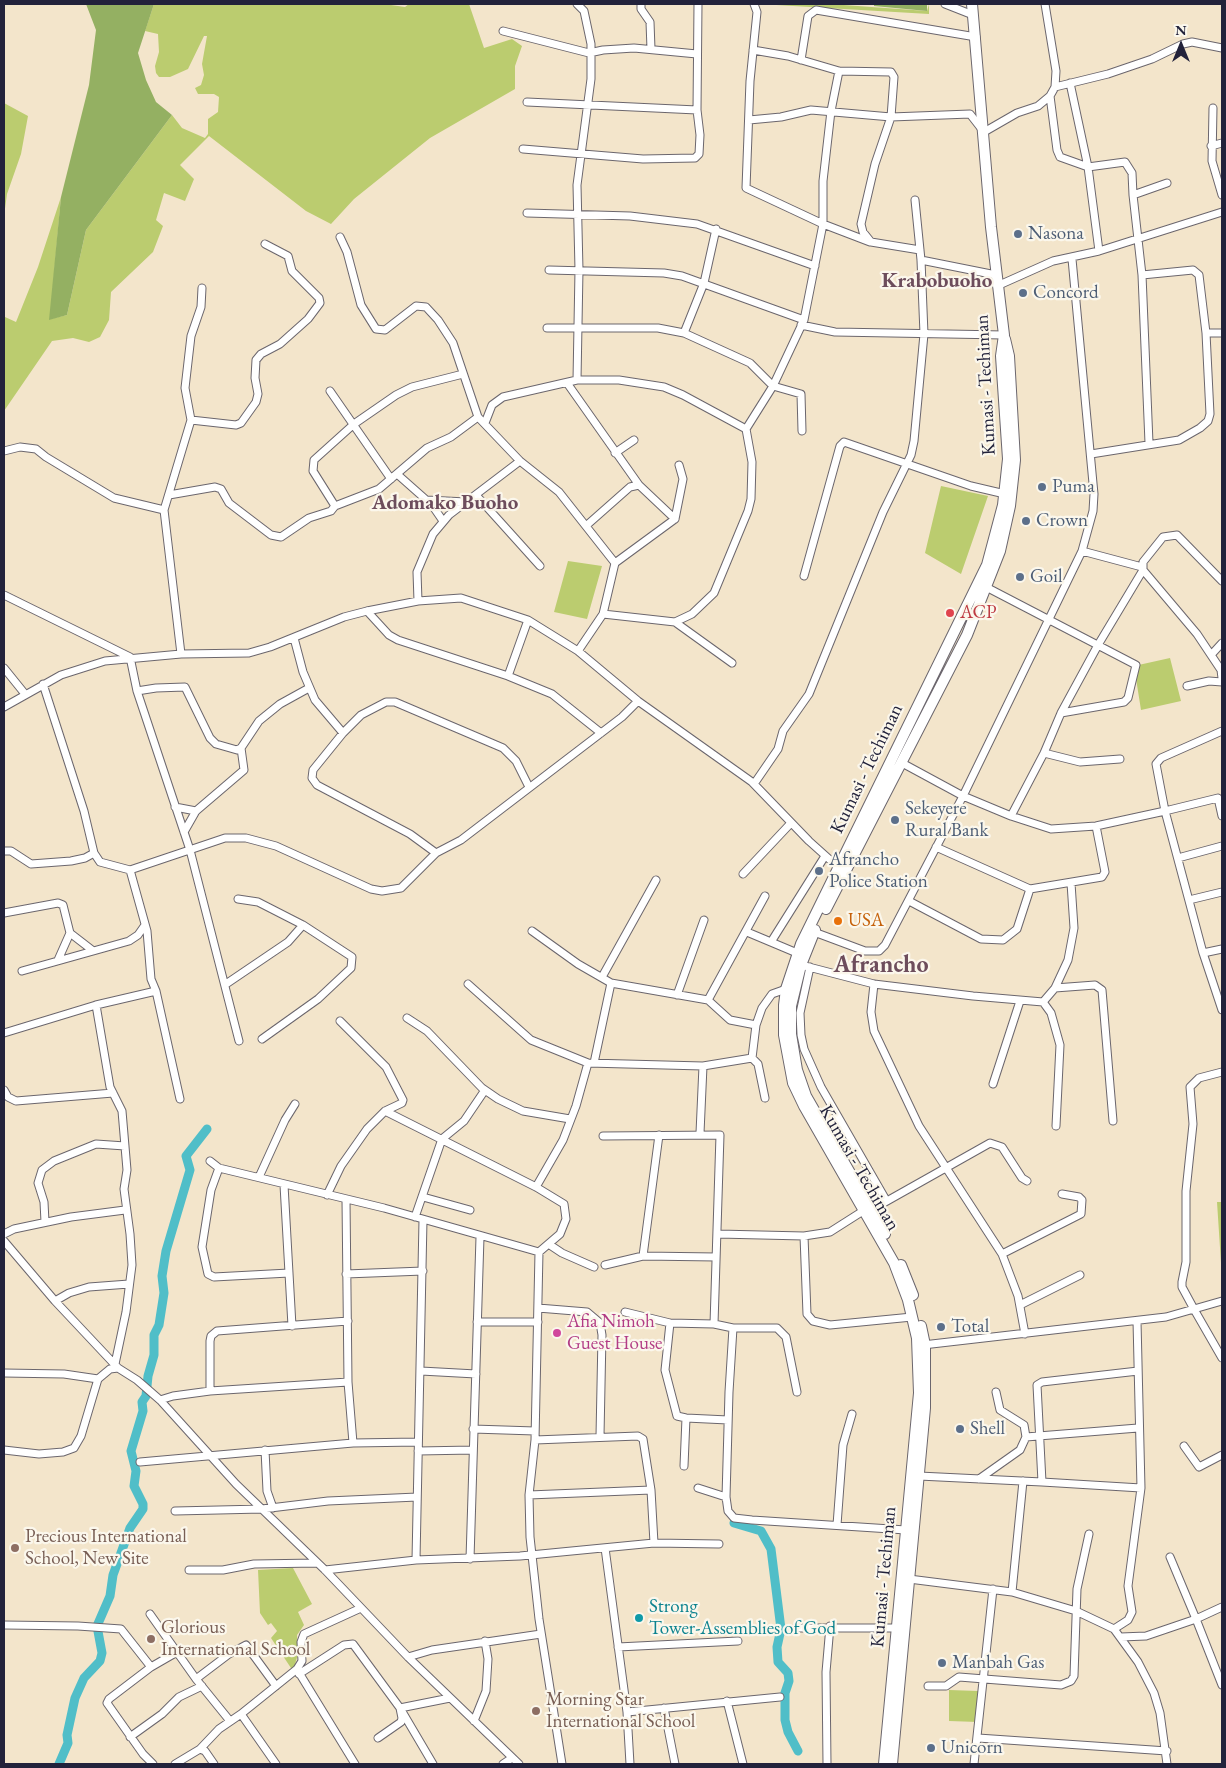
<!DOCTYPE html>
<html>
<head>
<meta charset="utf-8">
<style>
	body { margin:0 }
	#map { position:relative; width:1226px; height:1768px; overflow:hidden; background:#f3e5cb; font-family:"EB Garamond",serif }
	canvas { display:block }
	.frame { position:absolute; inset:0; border:5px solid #22223b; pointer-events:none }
	.north { position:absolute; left:1156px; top:20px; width:50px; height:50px; -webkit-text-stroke:4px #fbf7ec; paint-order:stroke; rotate:0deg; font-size:14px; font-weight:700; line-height:20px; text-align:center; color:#22223b }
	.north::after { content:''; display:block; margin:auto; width:18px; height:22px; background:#22223b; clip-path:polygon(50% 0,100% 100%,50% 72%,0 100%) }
</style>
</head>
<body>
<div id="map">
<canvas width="1226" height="1768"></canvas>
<div class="frame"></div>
<div class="north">N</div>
</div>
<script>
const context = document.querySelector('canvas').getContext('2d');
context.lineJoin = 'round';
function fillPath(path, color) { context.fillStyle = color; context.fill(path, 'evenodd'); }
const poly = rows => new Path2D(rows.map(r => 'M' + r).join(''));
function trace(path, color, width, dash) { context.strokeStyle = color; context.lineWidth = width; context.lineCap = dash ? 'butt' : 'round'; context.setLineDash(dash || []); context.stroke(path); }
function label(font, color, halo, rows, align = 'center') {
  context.font = font + ' "EB Garamond",serif'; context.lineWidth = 4.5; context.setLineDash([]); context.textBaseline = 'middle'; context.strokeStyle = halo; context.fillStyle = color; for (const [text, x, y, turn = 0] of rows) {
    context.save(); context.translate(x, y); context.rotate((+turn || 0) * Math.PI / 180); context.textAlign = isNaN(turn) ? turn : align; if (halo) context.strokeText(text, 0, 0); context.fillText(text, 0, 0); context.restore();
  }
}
fillPath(poly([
	[154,4,384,4,405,7,409,4,469,4,484,48,512,39,522,46,515,66,515,89,430,138,354,199,331,224,306,211,209,136,180,165,194,179,185,201,164,193,156,220,163,226,153,252,111,292,109,320,100,337,89,342,73,338,52,341,4,411,4,302,5,317,16,322,38,267,61,197,50,319,67,315,86,230,172,115,182,128,205,138,208,134,208,119,218,112,219,97,214,94,198,94,195,88,201,85,204,75,202,64,207,36,204,36,188,69,170,77,159,77,156,73,155,66,159,52,158,34,145,31],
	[759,4,830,4,927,11,929,4,929,14],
	[4,103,28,116,21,154,7,194,4,216],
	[941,486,988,496,961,574,925,553],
	[568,561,602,566,587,619,554,612],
	[1170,658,1181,701,1141,710,1134,666],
	[1217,1202,1222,1202,1222,1263,1221,1263],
	[293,1568,312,1604,298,1612,304,1625,297,1635,298,1654,293,1671,271,1638,277,1631,271,1623,268,1625,260,1613,258,1570],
	[949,1690,978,1691,978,1722,949,1721]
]), '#bbcc6f');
fillPath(poly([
	[86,4,154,4,138,53,146,80,156,102,172,115,86,230,67,315,49,320,61,197,89,85,96,30],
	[874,4,927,4,927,11,874,6]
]), '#94b062');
trace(poly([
	[734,1523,761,1531,771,1549,781,1629,777,1647,778,1662,788,1673,789,1681,785,1693,785,1720,788,1732,798,1751],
	[59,1764,68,1743,67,1735,75,1698,84,1678,100,1661,102,1653,97,1626,110,1596,113,1575,130,1528,143,1509,143,1504,134,1486,136,1471,131,1451,143,1411,142,1402,146,1396,148,1376,154,1355,154,1335,159,1325,164,1293,162,1276,166,1251,190,1170,186,1156,207,1129]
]), '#50bec8', 9);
const minor = poly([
	[577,4,584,11,591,44,591,79,577,185,579,270,577,380],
	[641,4,641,9,650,22,651,49],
	[945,4,973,15],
	[503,31,589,53,603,50,634,48,697,54],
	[753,50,788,56,839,71,891,72,894,77,891,117,875,164,861,224,863,232,871,242,920,250],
	[801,60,808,16,816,10,976,37],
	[839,71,831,111,823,181,823,224,870,242],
	[1070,83,1088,167,1125,162,1132,173,1133,195],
	[1055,87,1108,74,1152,59,1183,44,1192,42,1222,48],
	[1050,96,1057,150,1060,157,1088,167,1099,251],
	[527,102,697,110],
	[1213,108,1212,161,1222,195],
	[749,120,781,117,811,110,891,117,970,114,984,132,1017,113,1038,106,1050,96,1055,87,1056,71,1045,4],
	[1211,146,1222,143],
	[523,149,643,159,695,158,699,154,700,135,697,110,698,4],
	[527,213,630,216,697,224,815,266],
	[340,237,347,252,361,305,376,329,385,330,416,306,426,307,438,320,453,343,478,417,520,461,559,492,615,563,603,614,578,651],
	[921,260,996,275],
	[549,270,664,273,682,276,804,320],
	[997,286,1053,261,1099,251,1222,212],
	[801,325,835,332,1004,335],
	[547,328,658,328,684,333,750,363,773,386,801,394,802,431],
	[684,333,704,283,716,229],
	[1206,333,1222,333],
	[567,383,639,485],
	[330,391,391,479],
	[191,420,236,425,241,423,256,402,258,394,255,378,256,360,261,354,280,344,308,319,320,303,319,298,292,271,288,256,265,244],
	[485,423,492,405,503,397,577,380,619,380,664,387,683,395,746,429,752,462,751,499,748,511,714,593,692,614,675,622,603,614],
	[746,429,773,386,804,320,823,224,746,188,750,81,757,12,754,4],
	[1149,443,1142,275,1133,195,1167,183],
	[4,451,20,447,36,449,46,457,114,498,164,510,181,654],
	[615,453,634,440],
	[1091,454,1179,440,1200,428,1208,421,1210,414,1206,333,1199,275,1193,270,1142,275],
	[397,474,432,505,443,521],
	[169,495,215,487,221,489,229,503,271,535,281,537,309,518,331,511,335,506,379,489,427,448,451,437,478,417],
	[476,495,540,566],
	[427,500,466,502],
	[335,506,313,471,314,460,354,424,396,395,412,387,463,374],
	[164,510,191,420,185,388,191,336,201,307,202,288],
	[587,525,630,487,639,485,675,519],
	[1082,551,1142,567],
	[615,563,675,519,683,479,679,465],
	[804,576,840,446,844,442,971,486,1005,494],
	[1222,581,1177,535,1163,537,1143,562,1143,570,1197,634,1221,670,1222,678],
	[986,587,1136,665,1128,698,1124,702,1061,713,1044,753,1011,816],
	[4,595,130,657,137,691,190,850,239,1041],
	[418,601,417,572,433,534,449,515,520,461],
	[367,611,389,635,398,640,508,676,552,694,601,733],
	[675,622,732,663],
	[294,638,303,672,315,700,343,733],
	[1211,655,1222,643],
	[4,668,25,694],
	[508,676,528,620],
	[43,684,84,811,94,853,100,862,130,870,225,838,246,838,276,846,371,889,382,891,401,888,436,853,461,840,622,717,638,701],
	[1187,686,1209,681,1222,682],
	[137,691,156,688,185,687,210,738,216,744,237,750,241,748,259,721,280,704,309,688],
	[4,707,61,675,105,661,181,654,249,653,270,647,344,617,367,611,418,601,461,598,528,620,578,651,638,701,752,782,809,841,838,867],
	[1061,713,1098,645,1143,570],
	[1222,731,1161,758,1156,764,1165,811,1218,798,1222,816],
	[1044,753,1080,762,1120,759],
	[902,763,963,796,1011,816,1051,829,1096,826,1165,811,1203,953,1222,1010],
	[754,784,778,749,783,731,809,694,883,512,911,455,914,441,924,334,921,260,915,200],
	[175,807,196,811],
	[184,832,196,811,244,770,241,748],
	[936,847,1030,889,1102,877,1105,872,1096,826],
	[4,851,11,851,31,864,71,861,85,858,94,853],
	[436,853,410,834,317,785,312,778,313,770,343,733,361,715,386,702,395,702,503,748,516,761,529,787],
	[1178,858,1222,846],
	[130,870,147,931,151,979,156,991,180,1099],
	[743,874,791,823],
	[238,899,258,902,303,925,352,957,351,968,318,999,262,1039],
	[1189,900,1222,892],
	[909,901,981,939,1003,940,1017,929,1030,889],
	[4,913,58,903,63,905,70,933,92,950],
	[532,931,578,964,611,983,708,1000,730,1020,756,1025],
	[747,932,797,953],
	[814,932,865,951,879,951,885,945,963,796,1082,551,1093,511,1094,494,1072,259],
	[771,942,825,856],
	[1203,953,1222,949],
	[58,960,70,933],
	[801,965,874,984,973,996,1043,1002,1051,1013,1060,1045,1056,1126],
	[810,967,800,1013,801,1035,804,1049,821,1087,886,1200],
	[22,971,129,941,138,935,145,925],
	[602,977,656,880],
	[226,984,288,942,303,925],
	[468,984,531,1040,588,1063,703,1066,752,1058,758,1064,765,1098],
	[874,984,871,1012,874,1031,919,1126,1002,1254,1018,1296,1025,1334],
	[1055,988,1095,985,1102,990,1113,1121],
	[677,995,704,920],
	[708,1000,765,896],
	[1043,1002,1055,988,1068,960,1074,928,1071,883],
	[407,1018,427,1031,482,1088,498,1099,523,1111,570,1119],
	[4,1033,96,1005],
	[752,1058,756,1025,762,1008,772,994,786,989],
	[594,1063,611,983],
	[1222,1072,1199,1078,1190,1087,1193,1124,1186,1191,1186,1262,1182,1282,1182,1287,1195,1311,1222,1358],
	[993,1084,1020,1001],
	[4,1090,8,1097,16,1101,113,1093],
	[700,1133,703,1066],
	[603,1136,720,1135,714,1324],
	[210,1161,219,1168,384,1208,539,1252,560,1234,566,1219,564,1204,536,1187,385,1111],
	[219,1168,211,1190,202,1247,208,1274,214,1277,289,1273],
	[259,1177,285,1120,295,1104],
	[284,1185,292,1326],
	[536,1187,563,1140,576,1106,588,1063],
	[327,1195,341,1166,367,1129,385,1111,402,1103,403,1100,386,1067,340,1021],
	[423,1197,470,1210],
	[346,1200,348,1382,353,1443],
	[871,1210,990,1143,1002,1147,1022,1178,1027,1181],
	[415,1217,442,1139,464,1121,485,1090],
	[45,1222,44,1202,38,1183,42,1170,54,1161,96,1144,125,1146],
	[4,1234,14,1229,71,1217,125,1210],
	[718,1234,804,1236,830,1232,863,1211],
	[804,1236,807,1314,813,1321,830,1325,912,1317],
	[4,1241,55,1301,118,1368,137,1380,160,1400,236,1484,325,1570,408,1657,519,1764],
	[550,1245,562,1253,594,1267],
	[539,1252,535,1440,529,1495,530,1537,539,1619,562,1764],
	[1002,1254,1081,1214,1082,1200,1079,1197,1062,1194],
	[643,1256,659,1135],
	[605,1265,643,1256,716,1257],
	[346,1274,423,1271],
	[55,1301,69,1293,89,1287,129,1284],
	[1020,1305,1080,1275],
	[538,1308,587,1312,600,1323,602,1335,600,1436],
	[625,1312,670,1323,714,1324,733,1328,777,1328,786,1337,797,1392],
	[477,1322,538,1322],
	[670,1323,665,1370,677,1416,686,1418,728,1420],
	[733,1328,729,1392,726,1497,728,1511,734,1518,752,1520,906,1530],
	[923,1345,1166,1317,1222,1301],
	[115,1364,126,1312,132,1265,130,1234,124,1189,127,1170,122,1111,110,1087,96,1005,156,991],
	[421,1371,476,1374],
	[1138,1371,1042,1382,1037,1385,1042,1482,1141,1488],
	[4,1373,64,1374,98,1379],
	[210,1391,210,1341,211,1336,217,1331,348,1321],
	[160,1400,173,1396,210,1391,348,1382],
	[473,1429,535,1431],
	[1026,1437,1138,1428],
	[535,1440,638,1436,643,1439,651,1490,654,1543],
	[1184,1446,1199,1467,1222,1455],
	[4,1450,39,1454,63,1452,74,1448,81,1436,98,1379,110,1369,118,1368],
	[265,1450,267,1491,273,1508],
	[418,1451,473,1450],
	[140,1462,353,1443,418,1442],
	[684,1466,686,1418],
	[919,1476,1042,1482],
	[979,1479,1020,1450,1026,1437,1024,1425,1000,1410,996,1392],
	[698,1488,726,1497],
	[529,1495,651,1490],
	[175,1511,262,1509,328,1501,417,1497],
	[837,1525,843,1445,852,1414],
	[605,1548,627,1712,630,1764],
	[1170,1557,1196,1619,1222,1607],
	[470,1559,480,1237],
	[416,1560,423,1220],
	[189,1570,223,1570,254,1564,317,1563],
	[325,1570,416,1560,520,1556,654,1543,719,1544],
	[909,1579,1012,1592,1076,1611,1114,1629,1138,1662,1154,1693,1160,1713,1167,1764],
	[1012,1592,1023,1481],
	[150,1614,196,1679,230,1721],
	[4,1625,78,1626,121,1629,151,1667],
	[796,1628,897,1628],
	[1114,1629,1128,1620,1132,1612,1128,1586,1141,1488,1137,1321],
	[1121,1637,1146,1636,1196,1619,1222,1685],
	[618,1647,738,1641],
	[408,1657,432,1650,541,1634],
	[298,1671,355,1764],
	[299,1674,344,1645,353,1644,400,1708,433,1764],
	[196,1679,229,1654,246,1645,276,1686],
	[928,1686,946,1686,959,1677,1061,1685,1071,1681,1074,1676,1077,1589,1089,1534],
	[727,1701,743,1764],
	[664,1708,675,1764],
	[627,1712,780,1697],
	[241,1714,276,1764],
	[474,1721,486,1691,488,1659,485,1641],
	[130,1737,162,1714,179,1697,202,1686],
	[378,1738,401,1722,402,1718,400,1708,450,1698],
	[978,1738,1167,1751],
	[200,1749,205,1751,214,1764],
	[153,1764,143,1754,107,1703,109,1699,151,1667,177,1652],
	[175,1764,200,1749,219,1729,241,1714,297,1669,302,1661,301,1642,304,1634,361,1608],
	[503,1764,512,1758],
	[827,1764,826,1672,830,1626],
	[974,1764,993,1589]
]);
const highway = poly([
	[826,909,967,635,1000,551,1010,506,1015,460,1009,356,1005,339],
	[815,930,801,965,791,1006,791,1034,797,1070,806,1096,885,1234],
	[901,1265,913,1295],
	[884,1764,919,1393,917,1338,908,1300,894,1263,804,1106,793,1083,784,1035,784,1005,786,989,801,944,987,565,1003,505,1008,459,1001,356,1004,335,991,227,972,4],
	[892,1764,925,1408,925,1345,921,1326]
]);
trace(minor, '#6b666d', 9);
trace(highway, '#6b666d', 12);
trace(minor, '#fff', 7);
trace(highway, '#fff', 10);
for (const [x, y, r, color] of [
	[1018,234,5,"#5c6f8a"],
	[1023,293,5,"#5c6f8a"],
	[1042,487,5,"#5c6f8a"],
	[1026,521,5,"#5c6f8a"],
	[1020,577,5,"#5c6f8a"],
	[950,613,5,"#e0444e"],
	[895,820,5,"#5c6f8a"],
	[819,871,5,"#5c6f8a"],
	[838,921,5,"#e8710a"],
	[941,1327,5,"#5c6f8a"],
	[557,1333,5,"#d1479c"],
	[960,1429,5,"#5c6f8a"],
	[15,1548,5,"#8d6e63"],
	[639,1618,5,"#0f9aa8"],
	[151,1639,5,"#8d6e63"],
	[942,1663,5,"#5c6f8a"],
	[536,1711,5,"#8d6e63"],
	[931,1748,5,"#5c6f8a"]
]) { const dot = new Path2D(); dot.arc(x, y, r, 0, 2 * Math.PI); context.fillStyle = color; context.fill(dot); trace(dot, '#fbf7ec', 2); }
label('19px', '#4e5e75', '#fbf7ec', [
	["Nasona",1028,234],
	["Concord",1033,293],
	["Puma",1052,487],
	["Crown",1036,521],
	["Goil",1030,577],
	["Sekeyere",905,809],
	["Rural Bank",905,831],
	["Afrancho",829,860],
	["Police Station",829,882],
	["Total",951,1327],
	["Shell",970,1429],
	["Manbah Gas",952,1663],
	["Unicorn",941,1748]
], 'left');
label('19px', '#22223b', '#fbf7ec', [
	["Kumasi - Techiman",986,385,-93],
	["Kumasi - Techiman",867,769,-64],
	["Kumasi - Techiman",859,1168,60],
	["Kumasi - Techiman",884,1577,-85]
]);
label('19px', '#be3a42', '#fbf7ec', [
	["ACP",960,613]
], 'left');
label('19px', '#c56008', '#fbf7ec', [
	["USA",848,921]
], 'left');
label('19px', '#b23c85', '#fbf7ec', [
	["Afia Nimoh",567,1322],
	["Guest House",567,1344]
], 'left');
label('19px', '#785e54', '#fbf7ec', [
	["Precious International",25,1537],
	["School, New Site",25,1559],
	["Glorious",161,1628],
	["International School",161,1650],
	["Morning Star",546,1700],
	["International School",546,1722]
], 'left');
label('19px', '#0d838f', '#fbf7ec', [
	["Strong",649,1607],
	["Tower-Assemblies of God",649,1629]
], 'left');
label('bold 21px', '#6d4d5c', '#fbf7ec', [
	["Krabobuoho",937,281],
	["Adomako Buoho",445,503]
]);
label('bold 24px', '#6d4d5c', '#fbf7ec', [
	["Afrancho",881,965]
]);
</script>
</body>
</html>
